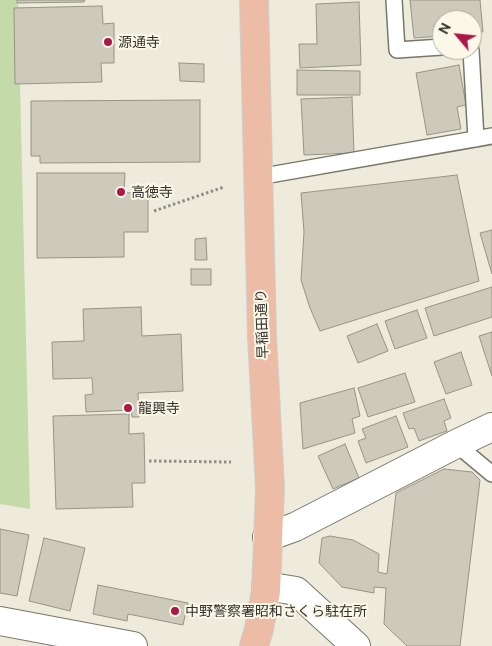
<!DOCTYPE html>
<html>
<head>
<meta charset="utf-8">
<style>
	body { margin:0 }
	#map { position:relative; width:492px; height:646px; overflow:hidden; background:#eeebdc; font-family:Ubuntu,sans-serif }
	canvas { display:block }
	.north { position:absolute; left:432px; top:10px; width:50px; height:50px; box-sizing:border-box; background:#fbf8e9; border:1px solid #aba89d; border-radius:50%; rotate:298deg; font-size:14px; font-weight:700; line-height:20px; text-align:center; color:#32312b }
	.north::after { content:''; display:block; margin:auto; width:18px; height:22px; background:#ab1748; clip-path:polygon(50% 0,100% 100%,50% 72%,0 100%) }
</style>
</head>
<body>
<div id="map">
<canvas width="492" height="646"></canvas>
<div class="north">N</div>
</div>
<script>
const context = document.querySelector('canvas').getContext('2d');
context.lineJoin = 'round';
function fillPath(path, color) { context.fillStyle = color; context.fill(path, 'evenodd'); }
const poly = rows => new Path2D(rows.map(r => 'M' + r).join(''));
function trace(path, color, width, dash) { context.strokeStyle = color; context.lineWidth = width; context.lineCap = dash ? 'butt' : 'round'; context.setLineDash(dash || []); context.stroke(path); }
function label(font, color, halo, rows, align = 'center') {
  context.font = font + ' Ubuntu,"Noto Sans JP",sans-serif'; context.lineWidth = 4; context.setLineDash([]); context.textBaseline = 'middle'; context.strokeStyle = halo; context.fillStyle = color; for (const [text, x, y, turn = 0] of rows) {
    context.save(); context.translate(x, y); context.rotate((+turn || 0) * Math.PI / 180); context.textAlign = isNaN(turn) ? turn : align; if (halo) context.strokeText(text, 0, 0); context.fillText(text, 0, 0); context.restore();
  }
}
fillPath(poly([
	[0,0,18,0,30,509,0,504]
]), '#c4daa8');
const building = poly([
	[17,0,85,0,84,2,17,3,17,0],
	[410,0,480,0,483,32,472,33,472,20,442,20,442,36,414,38,410,0],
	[359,2,361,65,300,68,299,44,317,44,316,4,359,2],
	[102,6,103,24,114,23,114,63,101,63,102,82,15,84,14,8,102,6],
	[179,63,204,64,204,82,180,81,179,63],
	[459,65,466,105,457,107,461,129,427,135,416,73,459,65],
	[297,70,360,71,360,95,297,95,297,70],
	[352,97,354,153,304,155,301,99,352,97],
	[200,100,200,162,40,163,40,156,31,156,31,101,200,100],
	[37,173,125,173,124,193,148,192,148,232,124,232,124,257,37,258,37,173],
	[457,175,479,281,320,331,310,308,301,280,304,232,301,193,457,175],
	[492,230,492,274,480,233,492,230],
	[206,238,207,260,195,260,195,239,206,238],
	[191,269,211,269,211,285,191,285,191,269],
	[492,287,492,317,434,336,425,308,492,287],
	[141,307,142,336,181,334,183,391,138,393,139,417,132,417,131,410,86,412,85,395,93,394,92,378,53,379,52,342,84,341,83,309,141,307],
	[417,310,427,338,395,349,385,321,417,310],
	[377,324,388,351,358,363,347,336,377,324],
	[492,332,492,376,479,336,492,332],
	[461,352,472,385,446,394,434,362,461,352],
	[405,373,415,402,368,417,358,388,405,373],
	[354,388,360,416,352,419,355,433,303,449,300,403,354,388],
	[444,399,451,418,444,421,447,431,419,441,414,428,409,429,403,413,444,399],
	[129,414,129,434,144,433,145,483,132,483,133,507,56,509,53,416,129,414],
	[396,416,408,447,366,463,358,441,366,438,362,429,396,416],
	[345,444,359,478,333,489,318,456,345,444],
	[444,469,472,472,480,480,460,646,407,646,384,624,386,588,374,587,374,593,342,587,319,563,322,538,330,536,353,540,379,554,378,572,387,574,396,493,444,469],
	[0,529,29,535,17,596,0,593,0,529],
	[44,538,85,548,70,611,29,601,44,538],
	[98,585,188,603,183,625,128,614,127,621,93,614,98,585]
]);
fillPath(building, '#cdcabb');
trace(building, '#969486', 1);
const lane = poly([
	[394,0,397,50,442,47],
	[471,50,476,139],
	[258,177,492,136],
	[456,444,492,474]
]);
const street = poly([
	[267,537,295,527,456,444,492,427],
	[266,586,296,591,356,646],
	[0,621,133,646]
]);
const primary = poly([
	[254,0,262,336,270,488,266,591,259,629,254,646]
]);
trace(lane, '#79776a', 18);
trace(street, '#79776a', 30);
trace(primary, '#cececc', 30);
trace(poly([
	[154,211,224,187],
	[149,461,231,462]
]), '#908e84', 3, [2.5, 2.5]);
trace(lane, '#fff', 15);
trace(street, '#fff', 28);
trace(primary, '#edbca6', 28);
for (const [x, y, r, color] of [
	[108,42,5,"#ab1748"],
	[121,192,5,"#ab1748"],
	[128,408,5,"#ab1748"],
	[175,611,5,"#ab1748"]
]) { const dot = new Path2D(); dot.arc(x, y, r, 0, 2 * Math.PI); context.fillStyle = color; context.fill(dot); trace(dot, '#fbf8e9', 2); }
label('14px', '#32312b', '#fbf8e9', [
	["源通寺",118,42],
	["高徳寺",131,192],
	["龍興寺",138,408],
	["中野警察署昭和さくら駐在所",185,611]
], 'left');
label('14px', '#32312b', '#fbf8e9', [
	["早稲田通り",262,324,-92]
]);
</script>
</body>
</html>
